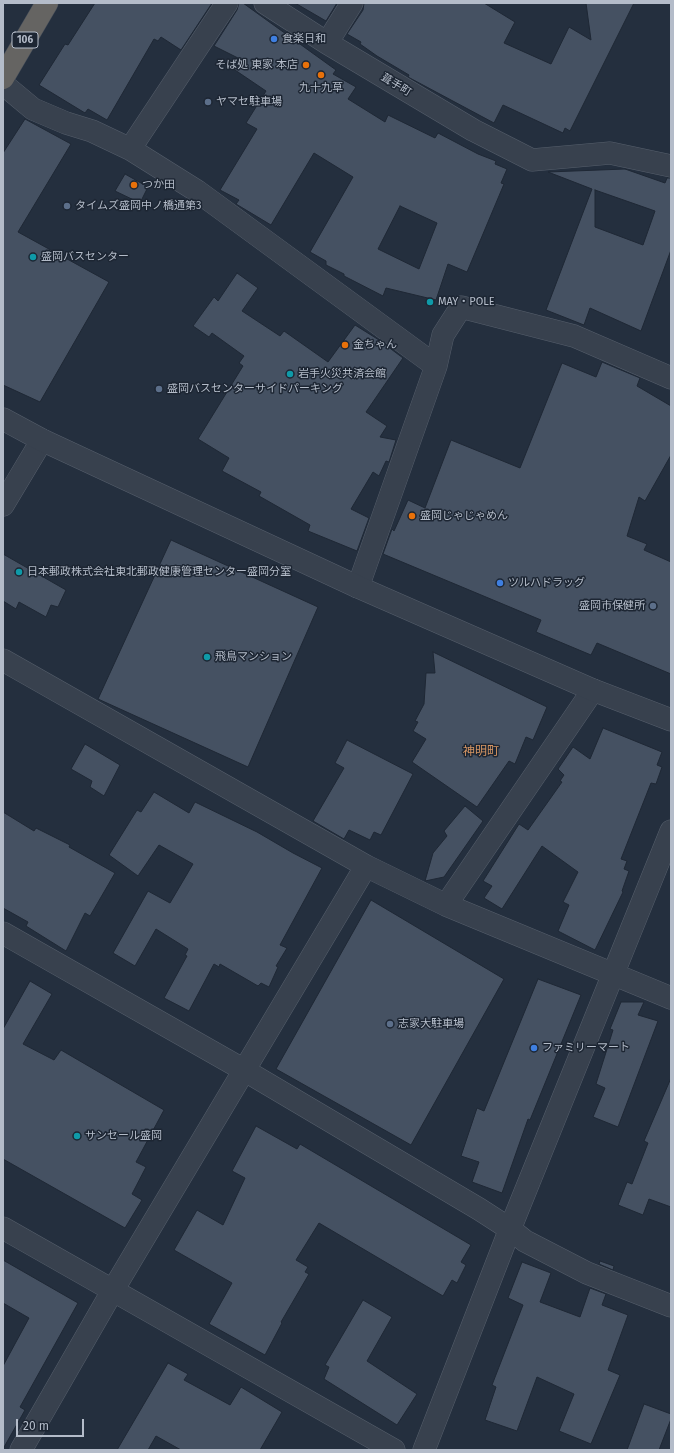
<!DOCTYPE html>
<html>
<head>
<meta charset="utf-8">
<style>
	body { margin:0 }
	#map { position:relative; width:674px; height:1453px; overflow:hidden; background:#242f3e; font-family:"Fira Sans",sans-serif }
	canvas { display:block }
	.frame { position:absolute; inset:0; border:4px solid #b4bcc9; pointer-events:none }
	.scale { position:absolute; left:16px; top:1419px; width:68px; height:18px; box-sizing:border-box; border:2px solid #b4bcc9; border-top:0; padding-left:5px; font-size:12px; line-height:14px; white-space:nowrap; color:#b4bcc9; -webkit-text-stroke:3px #1d2633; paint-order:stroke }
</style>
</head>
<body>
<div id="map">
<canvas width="674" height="1453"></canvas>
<div class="frame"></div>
<div class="scale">20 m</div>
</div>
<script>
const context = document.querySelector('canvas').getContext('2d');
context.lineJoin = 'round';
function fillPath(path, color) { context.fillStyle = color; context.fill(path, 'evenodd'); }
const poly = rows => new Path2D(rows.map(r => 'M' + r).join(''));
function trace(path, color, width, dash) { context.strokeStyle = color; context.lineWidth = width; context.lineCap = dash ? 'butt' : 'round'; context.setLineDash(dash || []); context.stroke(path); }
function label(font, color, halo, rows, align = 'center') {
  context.font = font + ' "Fira Sans","Noto Sans JP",sans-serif'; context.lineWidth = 3; context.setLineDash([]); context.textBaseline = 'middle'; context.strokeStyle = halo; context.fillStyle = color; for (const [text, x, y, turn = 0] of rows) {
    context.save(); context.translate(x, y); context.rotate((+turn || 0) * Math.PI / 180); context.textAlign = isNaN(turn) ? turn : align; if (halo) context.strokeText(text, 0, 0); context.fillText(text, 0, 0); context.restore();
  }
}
const building = poly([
	[95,3,212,3,181,50,161,37,158,41,154,39,107,120,88,109,85,113,39,85,65,44,68,45,95,3],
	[239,3,243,3,336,70,333,74,356,87,348,99,385,122,388,115,435,138,438,133,478,154,496,161,495,164,507,169,501,183,504,184,467,272,448,264,436,300,386,288,383,296,344,276,344,274,326,265,326,261,310,252,353,177,314,153,271,225,236,204,239,200,220,190,257,129,246,123,266,91,232,68,238,58,214,46,237,10,239,3],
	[400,206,437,223,419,269,378,249,400,206],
	[295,3,337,3,326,21,295,3],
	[364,3,484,3,515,22,504,43,551,64,569,27,591,40,586,3,634,3,570,131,565,128,563,133,503,105,494,123,408,77,409,75,377,56,360,44,361,42,347,34,363,10,364,3],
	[25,119,71,144,18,232,109,282,40,402,3,385,3,153,25,119],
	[625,169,665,183,667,178,671,178,671,250,641,331,590,308,584,325,546,310,592,189,548,172,625,169],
	[595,190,655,211,643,245,595,227,595,190],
	[125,174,148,187,140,203,115,191,125,174],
	[237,273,258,288,242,311,280,336,284,331,328,362,355,325,379,340,403,358,366,412,387,426,380,437,396,440,389,462,386,461,379,476,373,472,351,509,369,518,357,551,308,531,310,525,259,496,261,492,222,471,229,458,198,439,243,366,239,363,244,356,212,333,209,337,193,326,214,297,218,301,237,273],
	[602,362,640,378,637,386,671,406,671,455,645,501,639,497,627,536,647,544,644,550,671,562,671,674,597,643,591,655,536,632,541,620,383,554,392,529,394,531,408,500,425,508,451,440,520,468,562,363,596,377,602,362],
	[171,540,318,607,248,767,98,699,171,540],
	[3,554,66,590,58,607,51,605,46,617,19,602,16,609,3,601,3,554],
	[433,652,547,707,533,740,526,737,515,764,509,761,477,807,412,762,426,739,413,731,418,722,415,721,424,704,426,673,435,673,433,652],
	[603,728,662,752,657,765,662,767,656,784,651,783,621,859,627,861,624,869,629,871,622,891,623,892,595,950,558,931,569,905,563,902,578,872,542,846,502,909,484,898,492,886,483,881,519,824,528,830,562,782,560,781,564,775,558,769,573,747,590,759,603,728],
	[347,740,413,774,381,835,374,832,370,840,349,830,344,839,313,821,344,768,335,763,347,740],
	[85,744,120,765,104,796,90,787,92,781,71,769,85,744],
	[154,792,189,813,195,802,257,832,293,853,322,868,280,945,287,948,276,966,278,967,269,987,261,983,258,986,220,964,219,967,214,964,189,1011,164,998,187,956,185,955,188,949,156,929,135,966,113,953,148,891,170,903,193,864,159,845,138,876,109,855,137,810,141,812,154,792],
	[465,806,483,821,444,877,425,881,433,853,447,836,444,831,465,806],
	[3,812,34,831,36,828,70,845,69,847,115,873,90,916,85,913,66,951,26,926,28,922,3,908,3,812],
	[371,900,504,979,411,1145,276,1069,371,900],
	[538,979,581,995,530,1120,528,1119,502,1193,472,1182,479,1162,461,1156,477,1108,484,1111,538,979],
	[30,981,52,994,23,1044,54,1060,61,1050,164,1110,136,1162,146,1167,132,1194,142,1200,125,1228,3,1159,3,1029,30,981],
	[621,1002,644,1002,638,1015,658,1021,618,1127,593,1117,605,1088,596,1084,613,1030,610,1029,621,1002],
	[671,1078,671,1207,649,1199,643,1215,618,1205,627,1182,632,1184,648,1143,644,1141,671,1078],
	[256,1126,297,1149,300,1144,471,1245,461,1262,466,1265,457,1283,452,1280,443,1296,319,1223,296,1260,308,1267,305,1272,309,1274,281,1322,282,1323,265,1355,209,1324,232,1283,174,1250,197,1210,223,1225,245,1178,232,1171,256,1126],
	[3,1260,78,1303,20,1407,25,1410,3,1449,3,1366,29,1318,3,1303,3,1260],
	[600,1261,614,1266,613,1270,599,1264,600,1261],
	[522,1262,551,1273,540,1302,580,1317,590,1288,606,1294,602,1305,628,1315,608,1370,620,1375,591,1444,559,1431,574,1394,537,1377,517,1431,485,1420,496,1387,492,1385,523,1305,508,1298,522,1262],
	[363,1300,392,1317,367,1361,417,1394,397,1425,324,1379,329,1367,325,1365,363,1300],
	[168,1363,188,1374,184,1380,230,1405,241,1387,282,1412,260,1450,181,1450,156,1436,148,1450,117,1450,168,1363],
	[644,1404,671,1414,671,1419,659,1450,627,1450,644,1404]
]);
fillPath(building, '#455162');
trace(building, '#1f2835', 1);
const minor = poly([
	[265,3,327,43,473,130,532,160,610,153,671,166],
	[327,43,352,3],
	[3,84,33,109,66,123,92,131,130,149,197,191,436,366],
	[130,149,227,3],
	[3,505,42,440],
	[358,587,436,366,443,335,461,307,574,336,671,378],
	[3,660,366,866,446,905,671,998],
	[446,905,593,690],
	[3,933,244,1070,479,1209,510,1229,525,1241,587,1273,671,1306],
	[3,1228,394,1450],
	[21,1450,113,1290,366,866],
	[424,1450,510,1229,671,831]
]);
const tertiary = poly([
	[3,419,42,440,358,587,593,690,671,720]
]);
const trunk = poly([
	[3,78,47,3]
]);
trace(minor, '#565f6c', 23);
trace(tertiary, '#565f6c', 23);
trace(trunk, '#434c59', 23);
trace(minor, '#38414e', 22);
trace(tertiary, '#38414e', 22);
trace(trunk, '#656462', 22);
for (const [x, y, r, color] of [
	[274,39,4,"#3f7fe0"],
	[306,65,4,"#e8710a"],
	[321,75,4,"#e8710a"],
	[208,102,4,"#5c6f8a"],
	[134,185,4,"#e8710a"],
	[67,206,4,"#5c6f8a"],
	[33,257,4,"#0f9aa8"],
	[430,302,4,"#0f9aa8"],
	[345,345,4,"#e8710a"],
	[290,374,4,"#0f9aa8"],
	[159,389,4,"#5c6f8a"],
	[412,516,4,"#e8710a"],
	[19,572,4,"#0f9aa8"],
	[500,583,4,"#3f7fe0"],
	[653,606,4,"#5c6f8a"],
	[207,657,4,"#0f9aa8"],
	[390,1024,4,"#5c6f8a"],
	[534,1048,4,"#3f7fe0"],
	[77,1136,4,"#0f9aa8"]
]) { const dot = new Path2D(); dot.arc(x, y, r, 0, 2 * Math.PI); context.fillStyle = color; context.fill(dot); trace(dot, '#1d2633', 1.5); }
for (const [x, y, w] of [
	[25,40,26]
]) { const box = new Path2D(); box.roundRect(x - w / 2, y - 8, w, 16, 3); context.fillStyle = '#1d2633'; context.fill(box); trace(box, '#b4bcc9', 1); }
label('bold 10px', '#b4bcc9', null, [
	["106",25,40]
]);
label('11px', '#b4bcc9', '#1d2633', [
	["食楽日和",282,39],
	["そば処 東家 本店",298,65,"right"],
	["九十九草",321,88,"center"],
	["ヤマセ駐車場",216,102],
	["つか田",142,185],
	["タイムズ盛岡中ノ橋通第3",75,206],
	["盛岡バスセンター",41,257],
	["MAY・POLE",438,302],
	["金ちゃん",353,345],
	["岩手火災共済会館",298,374],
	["盛岡バスセンターサイドパーキング",167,389],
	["盛岡じゃじゃめん",420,516],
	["日本郵政株式会社東北郵政健康管理センター盛岡分室",27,572],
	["ツルハドラッグ",508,583],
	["盛岡市保健所",645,606,"right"],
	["飛鳥マンション",215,657],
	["志家大駐車場",398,1024],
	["ファミリーマート",542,1048],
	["サンセール盛岡",85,1136]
], 'left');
label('11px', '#b4bcc9', '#1d2633', [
	["葺手町",396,85,31]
]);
label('12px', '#d59563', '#1d2633', [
	["神明町",481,752]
]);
</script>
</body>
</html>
